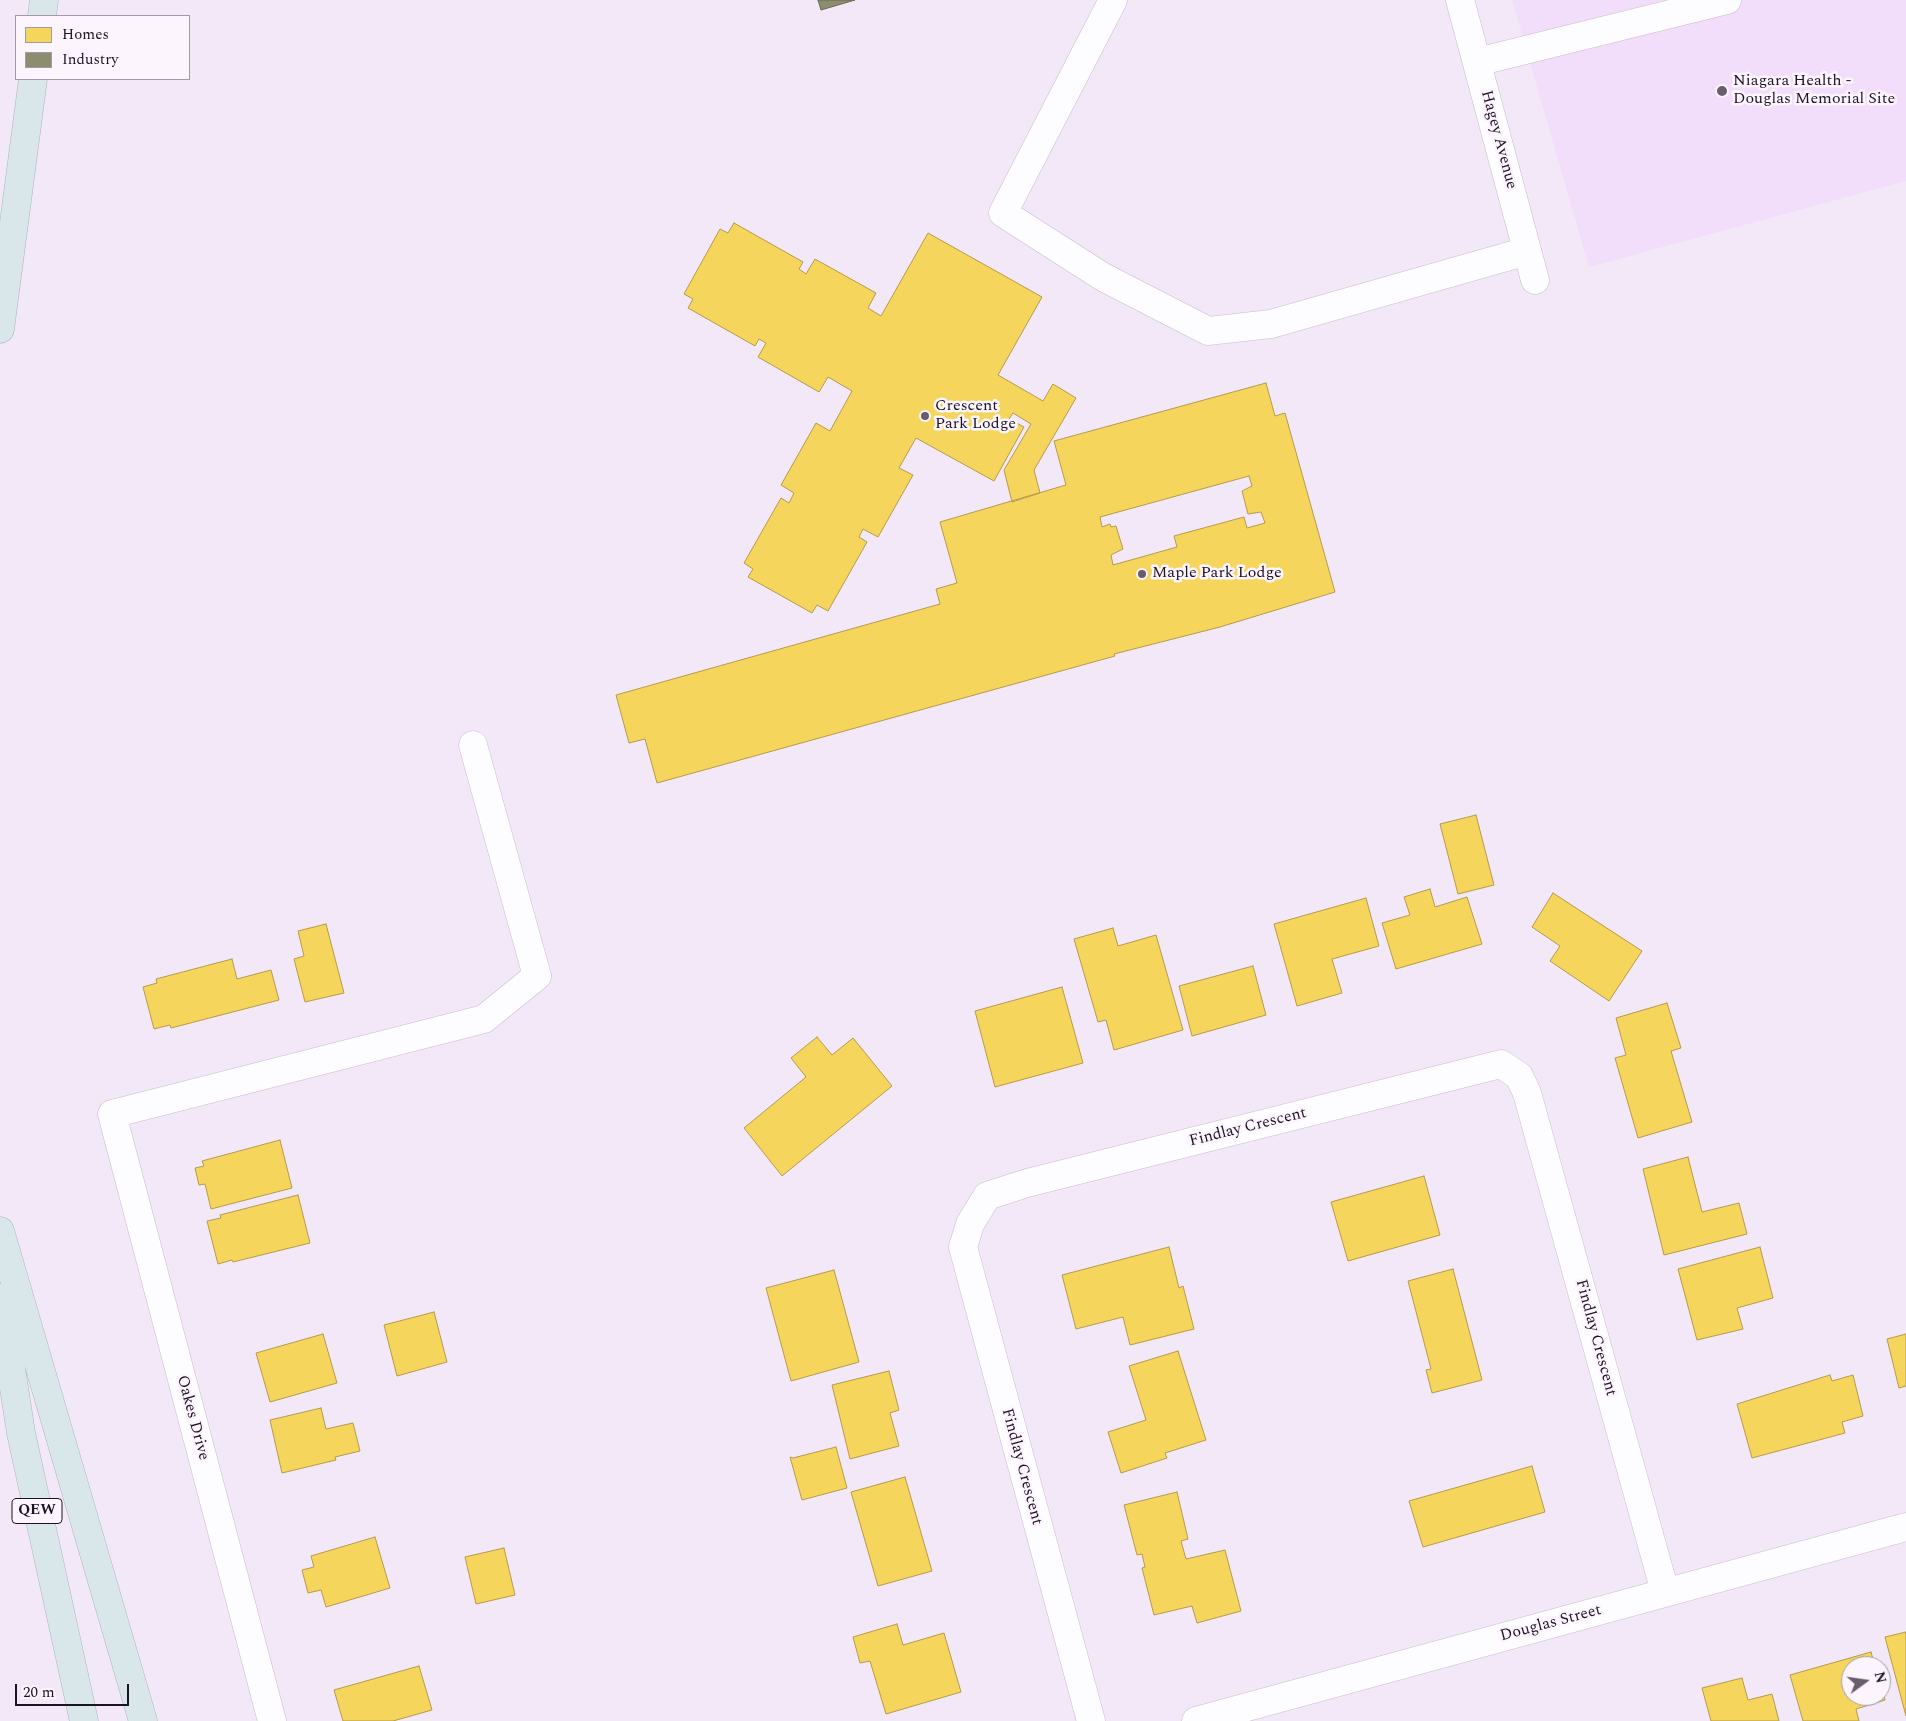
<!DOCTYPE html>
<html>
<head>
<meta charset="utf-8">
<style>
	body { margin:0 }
	#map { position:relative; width:1906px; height:1721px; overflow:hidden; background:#f3e8f7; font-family:Spectral,serif }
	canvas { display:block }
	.legend { position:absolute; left:15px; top:15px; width:175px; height:65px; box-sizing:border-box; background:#fcf5fe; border:1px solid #a39aa6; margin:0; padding:6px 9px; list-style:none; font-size:15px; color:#1e1222 }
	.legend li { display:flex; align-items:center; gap:10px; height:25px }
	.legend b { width:25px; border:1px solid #a39aa6 }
	.north { position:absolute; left:1841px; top:1656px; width:50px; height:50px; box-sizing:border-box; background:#fcf5fe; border:1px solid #a39aa6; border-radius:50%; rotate:76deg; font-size:14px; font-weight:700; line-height:20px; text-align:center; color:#1e1222 }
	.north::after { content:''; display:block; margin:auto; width:18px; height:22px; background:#695d6d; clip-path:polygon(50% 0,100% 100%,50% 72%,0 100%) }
	.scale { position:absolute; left:15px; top:1684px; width:114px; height:22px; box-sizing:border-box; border:2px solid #1e1222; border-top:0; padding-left:6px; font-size:15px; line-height:18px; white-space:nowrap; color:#1e1222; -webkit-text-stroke:4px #fcf5fe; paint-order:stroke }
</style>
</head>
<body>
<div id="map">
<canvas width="1906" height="1721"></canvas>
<ul class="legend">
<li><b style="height:14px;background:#f6d55c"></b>Homes</li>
<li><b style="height:14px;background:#8c8c6e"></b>Industry</li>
</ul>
<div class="north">N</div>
<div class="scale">20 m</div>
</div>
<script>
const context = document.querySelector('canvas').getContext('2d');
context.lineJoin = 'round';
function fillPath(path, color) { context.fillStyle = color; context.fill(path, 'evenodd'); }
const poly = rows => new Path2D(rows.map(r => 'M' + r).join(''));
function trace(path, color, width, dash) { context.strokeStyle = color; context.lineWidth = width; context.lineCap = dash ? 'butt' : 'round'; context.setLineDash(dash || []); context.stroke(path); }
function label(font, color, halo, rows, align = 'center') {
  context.font = font + ' Spectral,serif'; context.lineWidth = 5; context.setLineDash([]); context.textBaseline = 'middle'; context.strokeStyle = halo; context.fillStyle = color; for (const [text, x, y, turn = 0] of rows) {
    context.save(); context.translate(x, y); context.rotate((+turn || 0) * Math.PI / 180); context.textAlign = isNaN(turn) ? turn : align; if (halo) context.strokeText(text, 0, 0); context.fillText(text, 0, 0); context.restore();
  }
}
fillPath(poly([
	[1512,0,1906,0,1906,181,1589,267]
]), '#f2ddfa');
const homes = poly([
	[734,223,803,262,799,269,806,274,815,259,876,293,868,308,881,316,928,233,1042,297,998,375,1043,401,1053,384,1076,398,1034,470,1040,493,1012,502,1004,470,1031,424,1013,413,1009,419,1024,427,994,481,916,438,899,468,913,475,878,537,863,529,859,537,867,542,828,611,817,605,812,613,748,577,753,569,744,563,781,498,789,503,794,493,781,485,816,423,830,431,852,391,828,377,819,392,758,357,766,343,759,339,755,346,688,308,693,299,684,294,720,229,728,233,734,223],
	[1266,383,1275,416,1285,413,1335,592,1220,627,1114,654,1115,656,657,783,645,739,629,743,616,695,940,604,936,589,957,583,940,522,1066,485,1054,441,1266,383],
	[1249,476,1252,486,1242,491,1248,514,1261,512,1265,523,1247,528,1244,517,1174,536,1177,547,1113,565,1111,555,1123,549,1116,526,1111,527,1110,524,1102,527,1100,517,1249,476],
	[1476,815,1494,885,1458,894,1440,824,1476,815],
	[1430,889,1435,907,1467,897,1482,944,1396,969,1382,923,1410,915,1404,897,1430,889],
	[1553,893,1642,951,1609,1001,1550,961,1560,946,1532,927,1553,893],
	[1366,898,1379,946,1332,959,1342,993,1297,1006,1274,924,1366,898],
	[326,924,344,993,305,1002,294,959,304,956,298,931,326,924],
	[1113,928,1118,946,1156,935,1183,1030,1114,1050,1106,1020,1098,1022,1074,939,1113,928],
	[232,959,237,979,271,970,279,1000,171,1028,170,1025,154,1029,143,987,157,983,156,979,232,959],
	[1253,966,1266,1015,1192,1036,1179,986,1253,966],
	[1062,987,1083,1063,995,1087,975,1011,1062,987],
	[1667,1003,1681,1048,1671,1051,1692,1122,1638,1138,1615,1058,1626,1055,1616,1018,1667,1003],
	[817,1037,832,1055,853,1038,892,1086,782,1176,744,1128,806,1077,791,1058,817,1037],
	[280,1140,292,1188,211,1209,205,1184,199,1185,195,1168,204,1166,202,1161,280,1140],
	[1688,1157,1702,1212,1739,1203,1747,1234,1664,1255,1643,1169,1688,1157],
	[1424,1176,1440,1235,1348,1261,1331,1202,1424,1176],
	[298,1195,310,1243,233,1262,232,1260,218,1264,207,1221,221,1218,220,1215,298,1195],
	[1169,1247,1179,1288,1183,1286,1194,1329,1130,1345,1123,1317,1076,1329,1062,1275,1169,1247],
	[1760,1247,1773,1298,1737,1308,1743,1329,1697,1340,1678,1269,1760,1247],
	[1453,1269,1482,1380,1432,1393,1426,1370,1431,1369,1408,1281,1453,1269],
	[834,1270,859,1362,791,1381,766,1288,834,1270],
	[434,1312,447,1362,397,1376,384,1325,434,1312],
	[323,1334,337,1383,270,1402,256,1353,323,1334],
	[1906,1334,1906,1386,1899,1388,1887,1339,1906,1334],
	[1178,1351,1206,1440,1165,1453,1167,1458,1121,1473,1108,1432,1146,1420,1129,1366,1178,1351],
	[889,1371,899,1410,890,1413,899,1446,850,1459,832,1385,889,1371],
	[1830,1375,1832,1381,1853,1375,1863,1416,1842,1422,1845,1433,1752,1458,1737,1404,1830,1375],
	[321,1408,326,1429,353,1423,360,1451,335,1457,336,1460,282,1473,270,1420,321,1408],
	[836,1447,847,1488,802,1500,790,1457,793,1458,836,1447],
	[1532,1466,1545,1512,1423,1547,1409,1501,1532,1466],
	[905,1477,932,1571,878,1586,851,1492,905,1477],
	[1177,1492,1188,1539,1181,1541,1186,1559,1225,1550,1241,1611,1197,1623,1192,1606,1154,1615,1142,1568,1145,1567,1142,1554,1137,1555,1124,1505,1177,1492],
	[375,1537,390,1588,326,1607,321,1590,308,1593,302,1570,314,1567,311,1556,375,1537],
	[504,1548,515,1595,476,1604,465,1557,504,1548],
	[897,1624,903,1645,944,1633,961,1692,886,1714,870,1661,860,1663,853,1637,897,1624],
	[1906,1632,1906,1716,1885,1637,1906,1632],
	[1871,1652,1875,1666,1851,1666,1851,1696,1881,1696,1881,1685,1885,1700,1856,1709,1859,1721,1803,1721,1790,1675,1871,1652],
	[419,1666,432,1710,393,1721,343,1721,334,1690,419,1666],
	[1742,1678,1748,1700,1772,1694,1779,1721,1711,1721,1702,1688,1742,1678]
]);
fillPath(homes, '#f6d55c');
trace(homes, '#b59a4b', 1);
const industry = poly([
	[818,0,855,0,821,10,818,0]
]);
fillPath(industry, '#8c8c6e');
trace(industry, '#6b6757', 1);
const minor = poly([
	[1113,0,1003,213,1103,277,1208,331,1271,324,1527,251],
	[1460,0,1535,280],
	[1477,62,1727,0],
	[272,1721,112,1114,484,1019,537,976,473,745],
	[1091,1721,963,1247,970,1224,987,1196,1027,1183,1501,1064,1519,1076,1527,1093,1665,1592],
	[1196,1721,1906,1527]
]);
const highway = poly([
	[42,16,44,0],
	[0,329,33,79],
	[0,1231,143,1721],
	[0,1298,21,1433,84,1721]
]);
trace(minor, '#c7bdcb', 29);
trace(highway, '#a9b4bc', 29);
trace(minor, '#fdfcfe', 28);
trace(highway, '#dae7ea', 28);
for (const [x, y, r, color] of [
	[1722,91,6,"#695d6d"],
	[925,416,5,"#695d6d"],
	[1142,574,5,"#695d6d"]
]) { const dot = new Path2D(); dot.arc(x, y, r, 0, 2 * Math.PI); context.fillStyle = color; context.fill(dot); trace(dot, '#fcf5fe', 2); }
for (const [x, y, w] of [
	[37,1511,50]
]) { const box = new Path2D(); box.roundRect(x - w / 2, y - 12.5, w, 25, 4); context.fillStyle = '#fcf5fe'; context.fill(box); trace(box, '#1e1222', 1); }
label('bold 15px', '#1e1222', null, [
	["QEW",37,1511]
]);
label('16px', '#1e1222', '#fcf5fe', [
	["Niagara Health -",1733,82],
	["Douglas Memorial Site",1733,100],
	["Crescent",935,407],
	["Park Lodge",935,425],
	["Maple Park Lodge",1152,574]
], 'left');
label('16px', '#1e1222', '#fcf5fe', [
	["Hagey Avenue",1498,140,75],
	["Findlay Crescent",1248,1128,-14],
	["Findlay Crescent",1595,1338,75],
	["Oakes Drive",192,1418,75],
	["Findlay Crescent",1021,1467,75],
	["Douglas Street",1551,1624,-15]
]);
</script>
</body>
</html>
